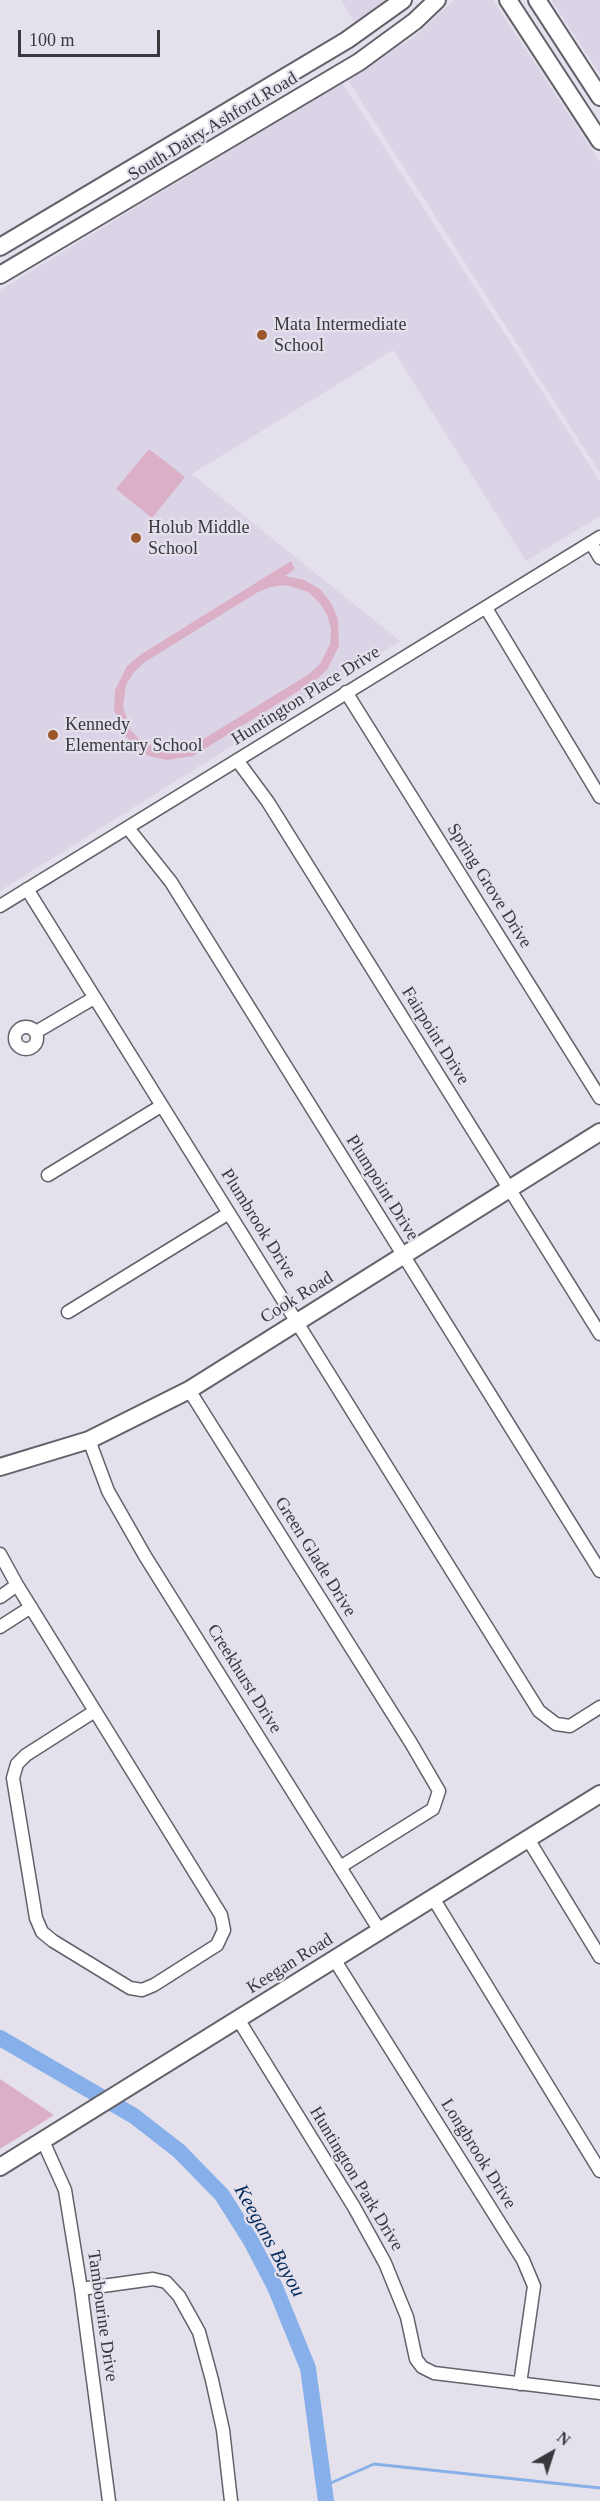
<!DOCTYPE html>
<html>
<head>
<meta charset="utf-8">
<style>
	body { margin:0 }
	#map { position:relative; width:600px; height:2501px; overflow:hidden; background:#e5e1ec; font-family:Georgia,serif }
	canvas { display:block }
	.north { position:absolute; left:522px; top:2423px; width:60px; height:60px; -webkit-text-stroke:4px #e5e1ec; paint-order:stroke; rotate:39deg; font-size:16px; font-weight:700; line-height:24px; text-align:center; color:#39383c }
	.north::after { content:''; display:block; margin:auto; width:21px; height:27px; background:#39383c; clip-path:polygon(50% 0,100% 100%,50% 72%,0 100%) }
	.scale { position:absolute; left:18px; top:30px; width:142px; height:27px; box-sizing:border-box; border:3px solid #39383c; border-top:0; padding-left:8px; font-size:18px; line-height:21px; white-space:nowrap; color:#39383c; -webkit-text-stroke:4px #e5e1ec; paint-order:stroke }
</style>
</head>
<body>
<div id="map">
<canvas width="600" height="2501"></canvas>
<div class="north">N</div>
<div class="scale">100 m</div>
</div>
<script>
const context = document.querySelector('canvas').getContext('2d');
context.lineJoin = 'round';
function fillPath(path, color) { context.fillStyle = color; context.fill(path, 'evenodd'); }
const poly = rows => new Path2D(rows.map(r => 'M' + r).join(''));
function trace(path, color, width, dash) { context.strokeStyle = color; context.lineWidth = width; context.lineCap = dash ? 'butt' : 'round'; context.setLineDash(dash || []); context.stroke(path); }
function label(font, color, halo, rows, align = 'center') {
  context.font = font + ' Georgia,serif'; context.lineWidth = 4.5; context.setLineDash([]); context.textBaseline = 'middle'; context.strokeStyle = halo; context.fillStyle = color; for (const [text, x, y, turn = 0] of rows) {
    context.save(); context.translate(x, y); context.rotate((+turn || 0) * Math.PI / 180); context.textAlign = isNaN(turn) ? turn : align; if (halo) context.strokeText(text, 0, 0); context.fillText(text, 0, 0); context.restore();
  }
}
fillPath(poly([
	[341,0,391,0,355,23],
	[454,0,493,0,600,162,600,473,347,79,414,37],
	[551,0,600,0,600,74],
	[342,82,600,481,600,516,526,561,393,350,192,474,400,641,0,891,0,290]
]), '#dad4e6');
fillPath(poly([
	[149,449,185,477,152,518,116,489],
	[291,561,295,569,285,576,304,580,320,589,331,603,338,619,339,646,327,670,313,682,193,756,167,760,149,756,134,747,118,725,114,708,115,690,127,666,140,655],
	[286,585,308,592,319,602,327,615,331,629,330,644,320,664,309,674,189,748,175,751,160,750,140,740,130,729,123,707,126,685,134,672,145,662,258,592,271,587],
	[0,2079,54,2115,0,2149]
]), '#dbb0c7');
trace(poly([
	[324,2486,374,2464,600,2488]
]), '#87afe9', 3);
trace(poly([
	[0,2038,134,2116,179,2151,222,2195,251,2241,275,2287,308,2368,326,2501]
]), '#87afe9', 16);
const street = poly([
	[591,543,600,558],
	[486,608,600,797],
	[346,692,600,1098],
	[237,760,268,802,600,1334],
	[128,828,171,882,600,1571],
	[27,889,539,1711,556,1724,570,1726,600,1707],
	[0,906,600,537],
	'15 1038a11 11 0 1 1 22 0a11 11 0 1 1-22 0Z',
	[36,1032,94,998],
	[48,1175,161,1106],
	[68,1312,229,1213],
	[189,1390,411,1743,439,1791,433,1809,340,1867],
	[89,1440,108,1491,145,1556,380,1931],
	[0,1554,17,1585,95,1711,221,1915,224,1930,217,1945,154,1985,142,1990,130,1988,53,1941,42,1932,36,1918,13,1778,17,1764,26,1755,95,1711],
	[0,1597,17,1585],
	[0,1627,31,1607],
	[528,1839,600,1957],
	[433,1898,600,2171],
	[334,1959,523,2260,534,2286,520,2384],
	[238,2019,354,2207,385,2263,407,2317,416,2359,422,2367,434,2373,600,2393],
	[43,2141,65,2190,81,2289,109,2501],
	[81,2289,153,2279,166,2282,179,2296,199,2332,212,2380,223,2430,231,2501]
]);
const secondary = poly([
	[508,0,600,141],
	[537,0,600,97],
	[0,247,347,40,403,0],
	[0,275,359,62,415,21,437,0],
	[0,1467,89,1440,189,1390,600,1132],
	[0,2167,600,1794]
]);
trace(street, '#64616a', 15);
trace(secondary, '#64616a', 20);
trace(street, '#fff', 12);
trace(secondary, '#fff', 16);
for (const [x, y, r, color] of [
	[262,335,6,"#9c572b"],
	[136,538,6,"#9c572b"],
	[53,735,6,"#9c572b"]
]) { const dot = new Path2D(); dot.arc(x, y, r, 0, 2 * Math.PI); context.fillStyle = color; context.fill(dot); trace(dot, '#e5e1ec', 2); }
label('18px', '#39383c', '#e5e1ec', [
	["South Dairy Ashford Road",213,127,-31],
	["Huntington Place Drive",306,696,-32],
	["Spring Grove Drive",489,886,58],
	["Fairpoint Drive",435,1036,58],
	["Plumpoint Drive",382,1188,58],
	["Plumbrook Drive",258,1224,58],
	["Cook Road",297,1298,-32],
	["Green Glade Drive",315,1557,58],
	["Creekhurst Drive",244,1679,58],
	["Keegan Road",290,1964,-32],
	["Longbrook Drive",478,2154,58],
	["Huntington Park Drive",356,2179,59],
	["Tambourine Drive",102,2316,82]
]);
label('18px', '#39383c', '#e5e1ec', [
	["Mata Intermediate",274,325],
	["School",274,346],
	["Holub Middle",148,528],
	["School",148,549],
	["Kennedy",65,725],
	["Elementary School",65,746]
], 'left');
label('italic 20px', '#032a5c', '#e5e1ec', [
	["Keegans Bayou",269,2241,61]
]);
</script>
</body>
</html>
